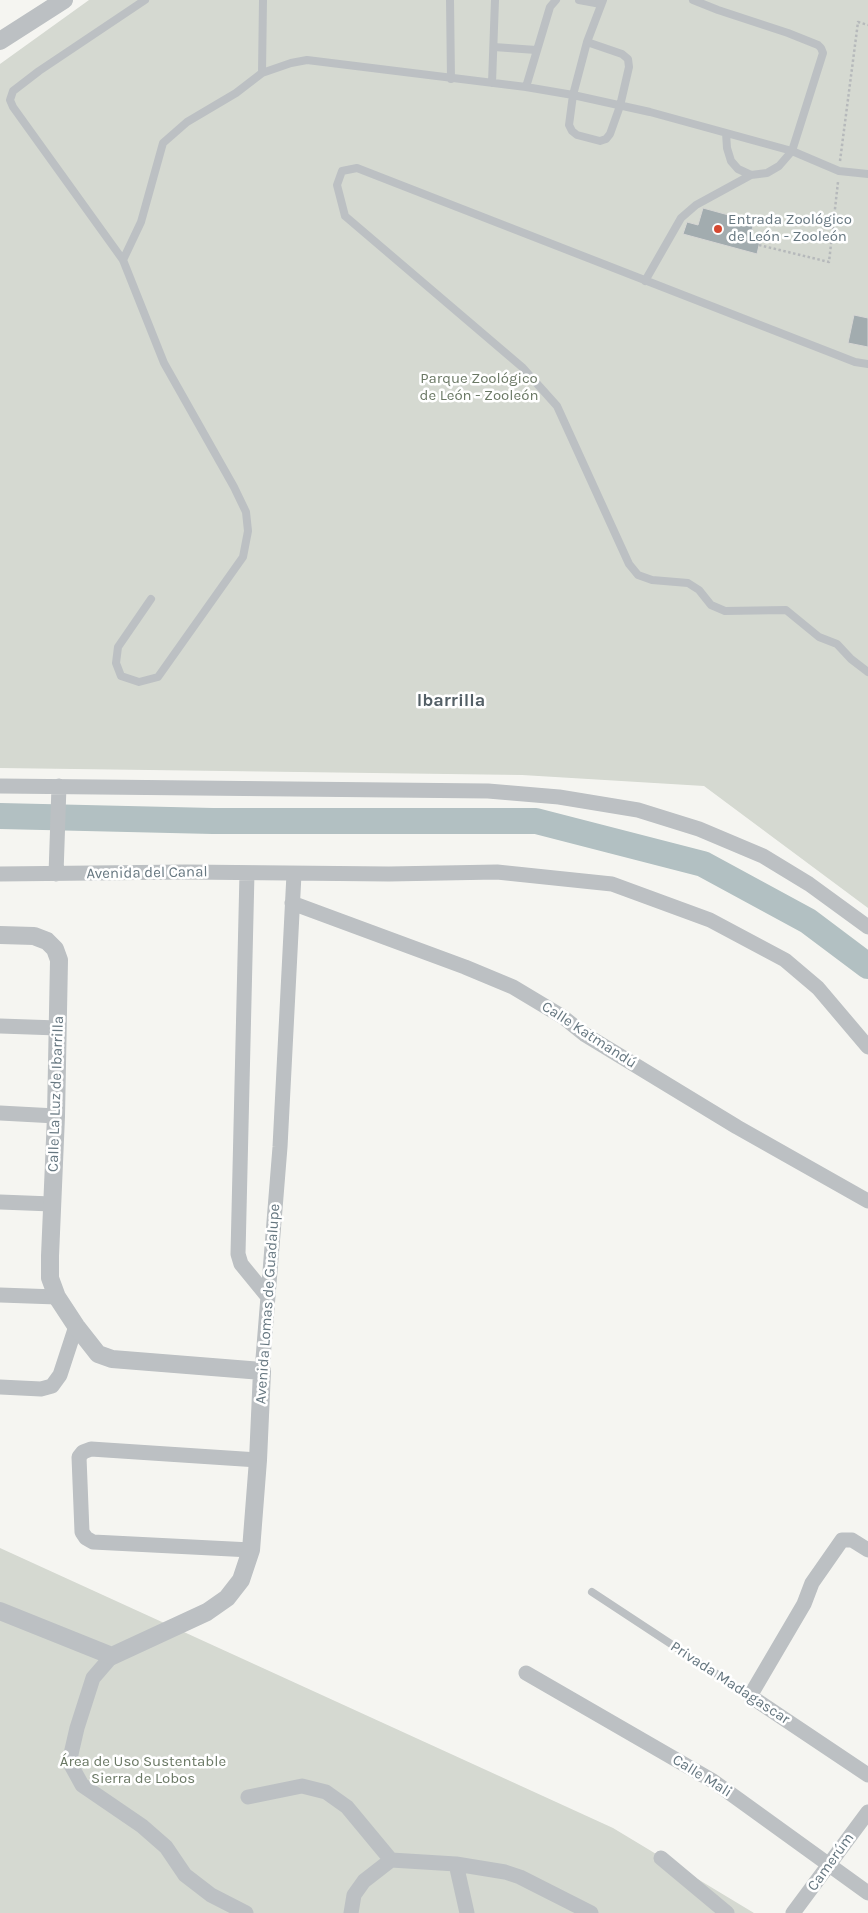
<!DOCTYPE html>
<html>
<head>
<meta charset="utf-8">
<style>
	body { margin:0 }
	canvas { display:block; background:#f5f5f1 }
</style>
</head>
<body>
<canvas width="868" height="1913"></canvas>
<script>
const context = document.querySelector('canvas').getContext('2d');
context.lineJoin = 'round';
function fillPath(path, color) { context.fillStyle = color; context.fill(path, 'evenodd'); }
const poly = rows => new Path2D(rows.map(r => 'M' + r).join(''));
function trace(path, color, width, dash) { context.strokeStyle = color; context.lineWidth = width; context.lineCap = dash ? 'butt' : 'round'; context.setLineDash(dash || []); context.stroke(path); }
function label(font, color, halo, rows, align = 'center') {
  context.font = font + ' Karla,sans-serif'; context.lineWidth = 5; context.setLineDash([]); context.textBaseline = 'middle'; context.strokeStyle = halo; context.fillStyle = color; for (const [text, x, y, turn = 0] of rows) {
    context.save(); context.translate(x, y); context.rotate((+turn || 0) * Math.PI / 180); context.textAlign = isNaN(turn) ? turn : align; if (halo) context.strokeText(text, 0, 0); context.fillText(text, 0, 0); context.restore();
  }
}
fillPath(poly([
	[89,0,868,0,868,908,704,786,522,775,0,768,0,64],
	[0,1548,613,1828,754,1913,0,1913]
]), '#d5d9d1');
trace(poly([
	[0,816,213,821,536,821,703,864,808,921,868,966]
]), '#b2c0c2', 26);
const building = poly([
	[703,208,754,222,750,238,760,241,757,254,683,234,687,222,698,225,703,208],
	[854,315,868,318,868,347,848,343,854,315]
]);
fillPath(building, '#a2acaf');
trace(building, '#d6d6d4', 1);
trace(poly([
	[840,161,858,22,868,25],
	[759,245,829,262,838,182]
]), '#b6b9bb', 2.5, [2.5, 2.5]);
trace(poly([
	[145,0,39,71,13,91,10,100,13,107,123,260,164,363,234,487,246,512,248,531,243,557,158,677,139,682,121,676,116,663,118,647,151,599],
	[450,0,451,79],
	[579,0,601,4],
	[693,0,718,10,788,33,818,45,821,48,823,53,792,151,779,166,767,173,751,175,738,169,731,161,727,148,726,133],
	[587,42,622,54,628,59,629,67,620,106,610,134,606,139,600,141,577,135,572,131,569,125,573,95,587,42,603,0],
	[494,47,536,50],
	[262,73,263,0],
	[492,83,495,0],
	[526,87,550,7,556,0],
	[123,260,141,222,163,143,187,122,236,93,262,73,291,63,307,60,526,87,573,95,650,112,792,151,839,171,868,174],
	[645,281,681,218,696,205,751,175],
	[868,364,855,362,357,168,342,171,337,185,345,216,522,367,557,406,629,564,638,575,652,580,688,583,699,590,711,605,725,611,786,610,819,637,837,644,851,659,868,672],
	[592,1592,750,1696]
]), '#bcc0c3', 8);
trace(poly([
	[0,786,488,791,559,797,638,810,699,829,763,856,809,884,868,927],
	[247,873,238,1254,241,1264,268,1297],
	[0,874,186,872,389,874,497,872,612,884,710,920,785,960,818,988,868,1047],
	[56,874,59,786],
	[292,903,465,967,513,987,563,1017,584,1034,737,1127,868,1201],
	[0,1026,58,1028],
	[0,1113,56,1116],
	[0,1202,52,1204],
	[0,1295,57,1297],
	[262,1371,280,1147,294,874],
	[0,1387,41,1389,52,1386,60,1375,76,1326],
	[251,1550,93,1542,86,1538,82,1532,79,1457,83,1452,91,1449,258,1460],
	[868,1550,852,1540,842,1540,812,1583,804,1604,750,1696,868,1775],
	[112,1656,93,1678,77,1728,71,1754,71,1765,82,1785,142,1826,166,1847,185,1875,211,1895,246,1913],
	[526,1673,713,1781,868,1893],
	[248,1797,302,1786,326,1792,347,1807,391,1860,456,1864,505,1872,520,1877,591,1913],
	[661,1858,727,1913],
	[456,1864,467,1913],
	[351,1913,354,1895,364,1881,391,1860],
	[793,1913,868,1812]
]), '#bcc0c3', 15);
trace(poly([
	[0,41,64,0],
	[0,935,34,936,47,941,55,949,59,960,56,1116,50,1256,50,1278,57,1297,76,1326,98,1354,112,1359,262,1371,258,1460,251,1550,241,1580,227,1598,207,1612,112,1656,0,1611]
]), '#bcc0c3', 18);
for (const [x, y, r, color] of [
	[718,229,5,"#d54831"]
]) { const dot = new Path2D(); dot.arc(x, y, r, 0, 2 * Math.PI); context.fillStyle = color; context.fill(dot); trace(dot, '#fff', 2); }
label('15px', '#667780', '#fff', [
	["Entrada Zoológico",728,220],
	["de León - Zooleón",728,237]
], 'left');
label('15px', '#6a7864', '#fff', [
	["Parque Zoológico",479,379],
	["de León - Zooleón",479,396],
	["Área de Uso Sustentable",143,1762],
	["Sierra de Lobos",143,1779]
]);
label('15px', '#667780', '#fff', [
	["Avenida del Canal",147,873,-1],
	["Calle Katmandú",589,1035,33],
	["Calle La Luz de Ibarrilla",56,1094,-88],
	["Avenida Lomas de Guadalupe",268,1304,-86],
	["Privada Madagascar",730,1683,33],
	["Calle Mali",702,1776,32],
	["Camerúm",831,1862,-54]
]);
label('bold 18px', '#535f66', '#fff', [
	["Ibarrilla",451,701]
]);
</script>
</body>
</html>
